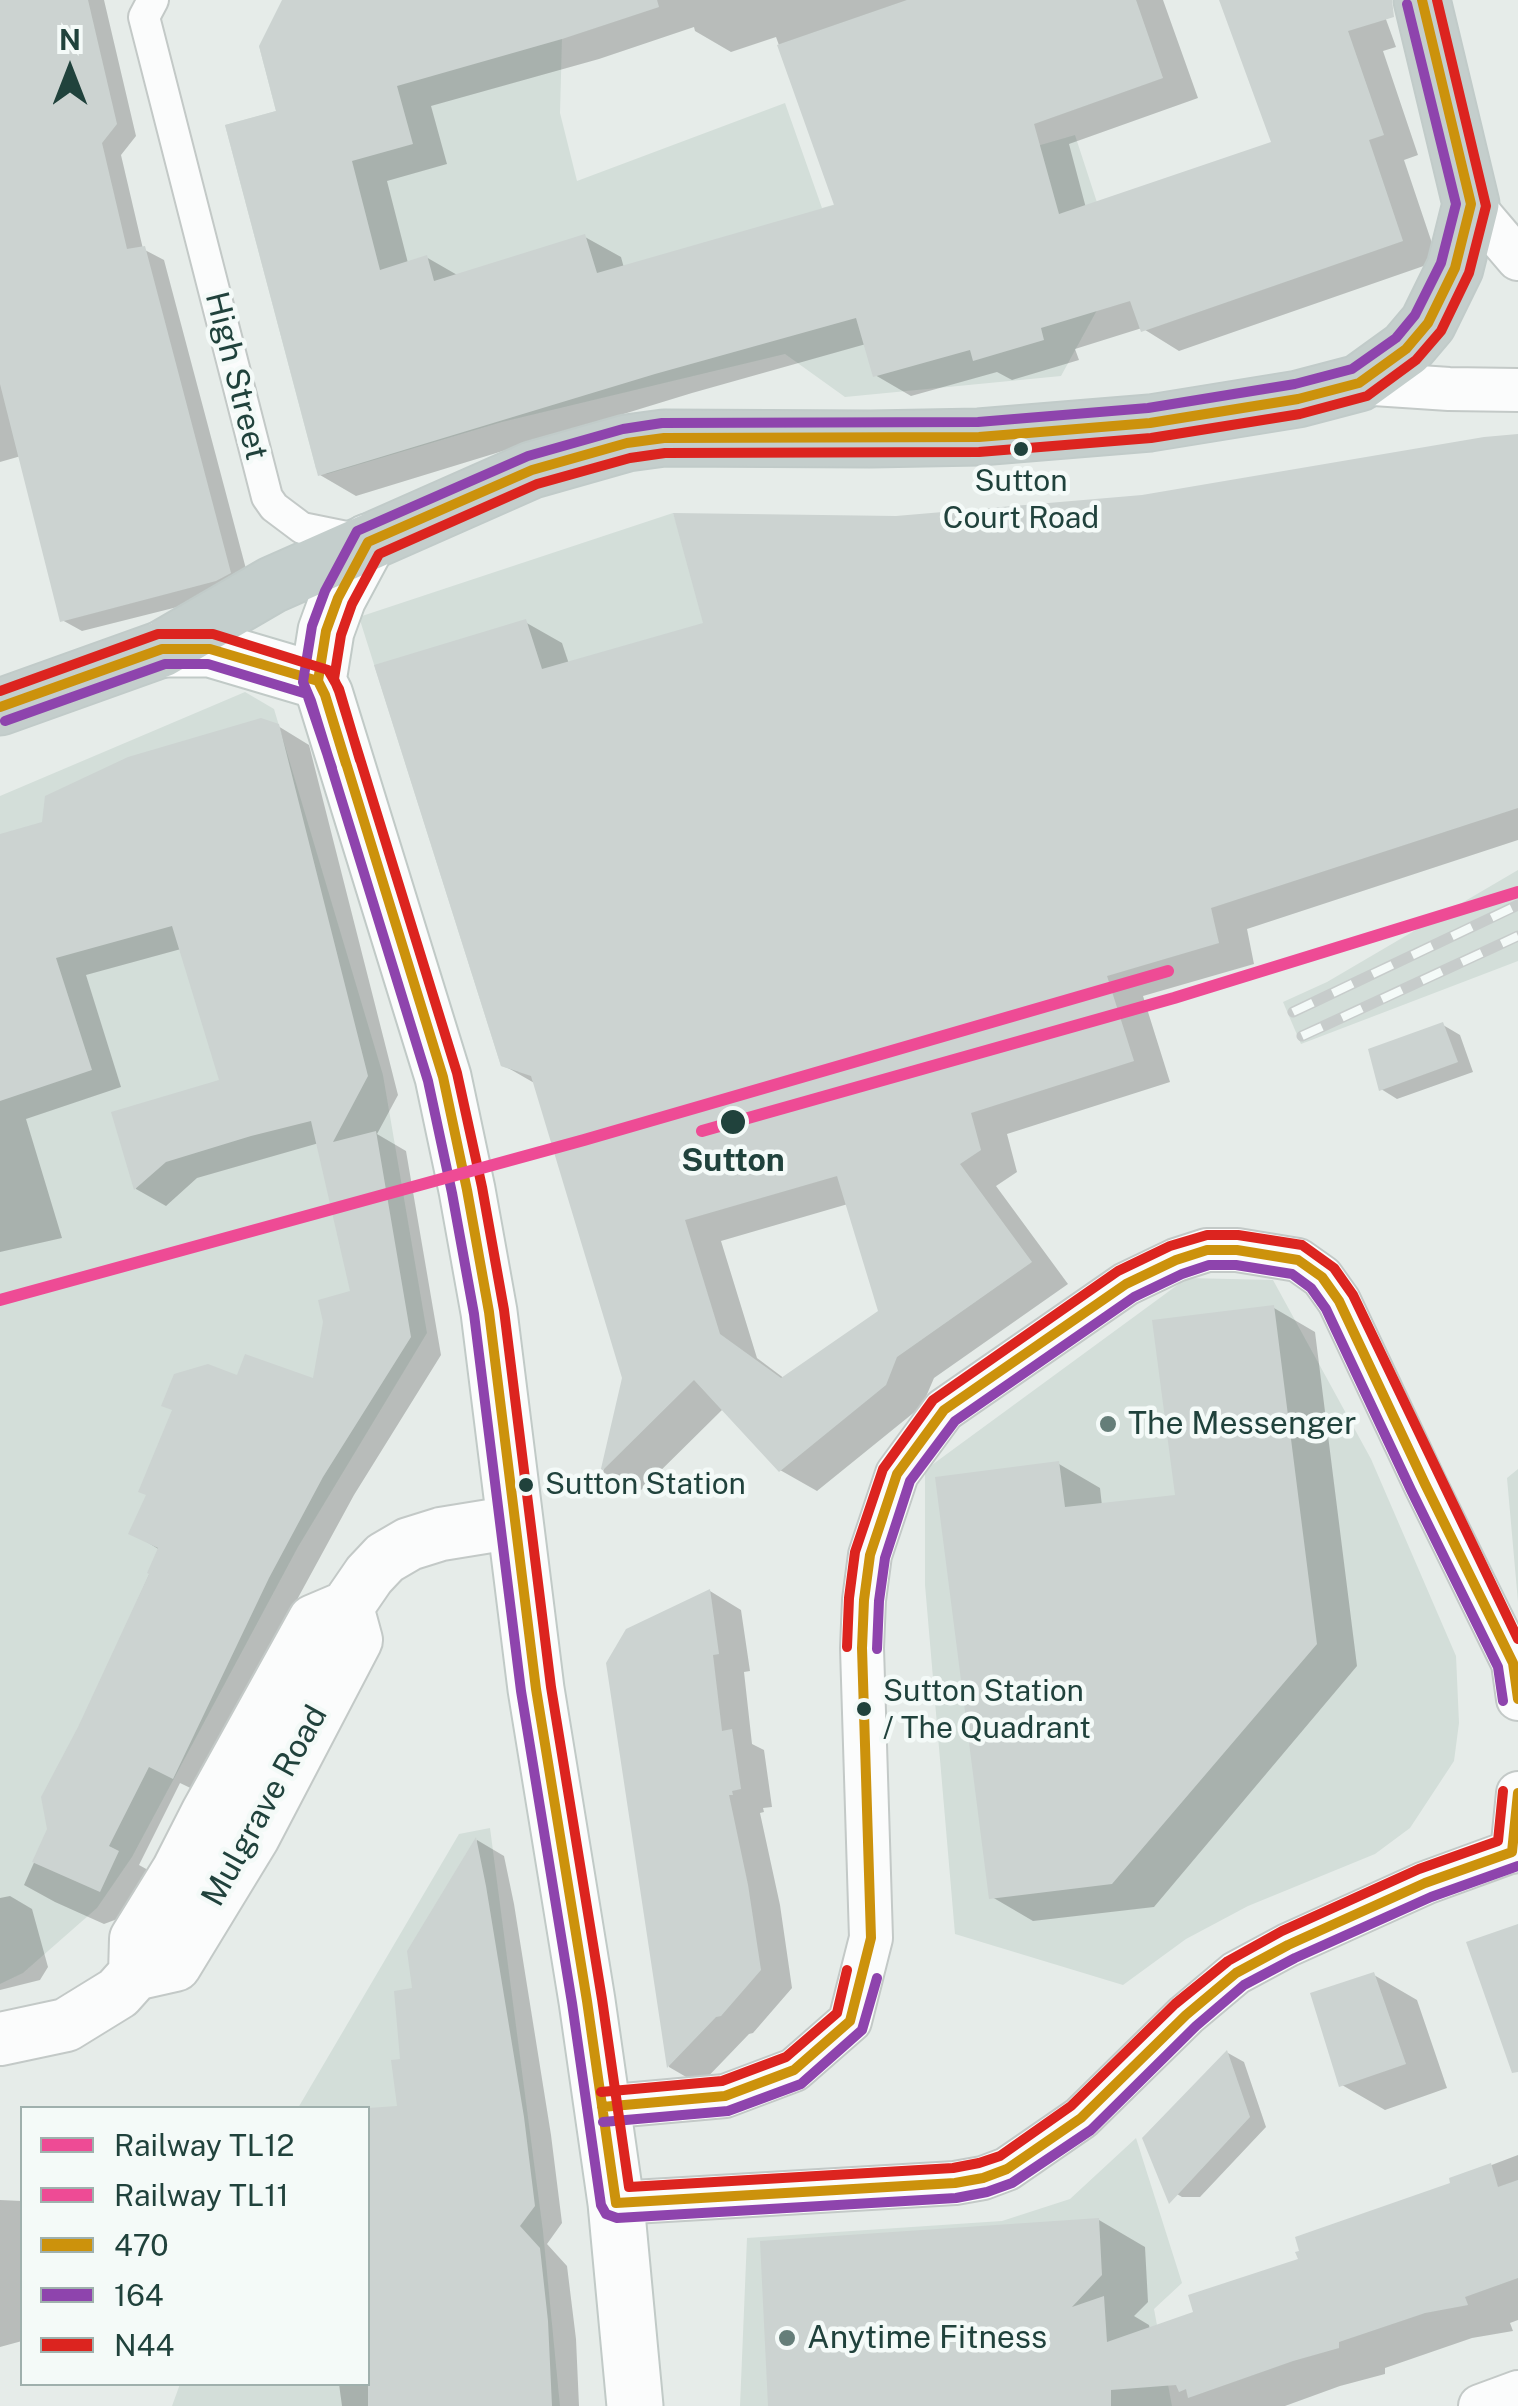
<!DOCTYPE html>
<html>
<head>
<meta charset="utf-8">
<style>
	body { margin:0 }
	#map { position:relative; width:1518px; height:2406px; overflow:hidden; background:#e6ece9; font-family:"Public Sans",sans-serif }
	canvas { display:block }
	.legend { position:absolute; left:20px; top:2106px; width:350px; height:280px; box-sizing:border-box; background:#f4faf8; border:2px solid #9fb0ad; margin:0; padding:12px 18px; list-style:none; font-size:30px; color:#20423c }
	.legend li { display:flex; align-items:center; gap:20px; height:50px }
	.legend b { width:50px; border:2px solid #9fb0ad }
	.north { position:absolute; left:20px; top:20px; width:100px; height:100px; -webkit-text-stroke:8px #f4faf8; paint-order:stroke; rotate:0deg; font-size:28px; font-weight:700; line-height:40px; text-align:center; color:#20423c }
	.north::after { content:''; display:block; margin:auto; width:35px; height:45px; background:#20423c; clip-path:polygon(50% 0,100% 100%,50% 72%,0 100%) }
</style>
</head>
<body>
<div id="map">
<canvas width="1518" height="2406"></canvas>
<ul class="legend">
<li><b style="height:12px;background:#ee4b95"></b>Railway TL12</li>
<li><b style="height:12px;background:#ee4b95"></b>Railway TL11</li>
<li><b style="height:12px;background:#cc920c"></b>470</li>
<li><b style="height:12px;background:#8e44ad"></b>164</li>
<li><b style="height:12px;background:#dc241f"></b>N44</li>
</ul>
<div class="north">N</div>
</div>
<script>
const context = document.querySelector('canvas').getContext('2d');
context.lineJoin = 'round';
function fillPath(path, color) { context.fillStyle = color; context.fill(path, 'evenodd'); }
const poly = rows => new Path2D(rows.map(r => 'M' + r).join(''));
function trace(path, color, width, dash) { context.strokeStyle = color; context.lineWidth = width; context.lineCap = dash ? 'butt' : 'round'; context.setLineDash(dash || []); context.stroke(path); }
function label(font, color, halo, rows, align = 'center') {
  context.font = font + ' "Public Sans",sans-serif'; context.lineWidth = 9; context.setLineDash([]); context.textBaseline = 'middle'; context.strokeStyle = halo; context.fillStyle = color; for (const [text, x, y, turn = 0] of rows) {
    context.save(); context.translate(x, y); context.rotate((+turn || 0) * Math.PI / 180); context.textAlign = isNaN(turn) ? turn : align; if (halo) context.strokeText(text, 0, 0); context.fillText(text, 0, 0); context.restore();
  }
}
fillPath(poly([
	[550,0,562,39,560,113,577,181,785,103,822,208,1075,135,1119,270,1061,376,845,397,785,354,502,422,327,474,316,469,225,125,276,111,259,46],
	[673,513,834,988,518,1072,501,1066,359,617],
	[245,692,274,709,383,1075,427,1333,298,1547,132,1857,97,1908,23,1973,0,1984,0,796],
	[1518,870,1518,961,1301,1044,1283,1002,1327,982],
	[1187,1278,1273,1280,1371,1459,1456,1656,1459,1723,1454,1761,1410,1828,1375,1854,1248,1906,1186,1939,1123,1985,955,1934,925,1585,925,1470],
	[1518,1469,1518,1602,1507,1478],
	[490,1828,543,2231,560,2406,172,2406,180,2384,368,2384,368,2108,298,2108,459,1834],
	[1136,2138,1182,2283,1154,2309,1172,2406,740,2406,747,2238,1002,2221,1070,2199]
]), '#d3ded9');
fillPath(poly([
	[0,0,104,0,136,136,121,155,143,249,164,260,250,584,237,592,82,631,62,620,21,456,0,462],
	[285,0,1163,0,1198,98,1069,144,1086,208,1274,144,1222,0,1379,0,1396,47,1383,51,1418,155,1404,160,1438,261,1179,351,1142,328,1075,349,1079,360,1012,380,997,372,911,396,875,375,866,344,692,393,356,496,320,475,279,113],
	[694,27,695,31,731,52,776,37,838,207,624,268,621,257,585,237,459,276,426,257,408,263,387,181,447,164,431,106,599,59],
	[1518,437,1518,840,1247,929,1254,964,1143,996,1170,1082,1007,1134,1017,1172,996,1186,1068,1284,934,1378,922,1406,817,1491,780,1470,724,1408,639,1492,603,1472,624,1378,536,1084,503,1065,525,622,562,643,569,664,706,624,896,519,1142,498],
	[848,1204,881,1312,785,1379,757,1358,721,1241],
	[278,726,309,745,398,1095,377,1134,406,1151,441,1355,354,1495,299,1596,205,1795,180,1783,139,1865,148,1870,128,1915,104,1924,55,1902,24,1885,49,1829,81,1728,160,1550,132,1533,239,1378,315,1381,353,1293,319,1143,197,1178,166,1206,136,1189,114,1113,223,1081,181,949,86,975,121,1087,26,1119,62,1238,0,1252,0,836,44,824],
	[1443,1025,1460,1035,1473,1072,1397,1099,1381,1089],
	[1274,1308,1315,1332,1357,1666,1154,1907,1033,1921,992,1897,1059,1464,1100,1488,1102,1506,1178,1497],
	[710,1591,741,1610,750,1671,744,1672,752,1744,764,1750,772,1807,763,1808,764,1812,760,1813,780,1905,792,1988,753,2033,749,2034,700,2085,669,2067,609,1664],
	[477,1840,504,1856,514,1904,551,2135,562,2223,547,2244,567,2266,576,2339,579,2406,342,2406,339,2384,368,2384,368,2143,403,2140,403,2061,414,1990,409,1953],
	[10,1896,32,1909,48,1967,40,1980,0,1990,0,1898],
	[1374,1975,1417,2000,1447,2088,1385,2110,1342,2085],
	[1228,2053,1244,2062,1266,2127,1200,2197,1182,2197,1165,2187],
	[1518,2155,1518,2320,1510,2323,1513,2331,1472,2338,1385,2368,1385,2374,1340,2386,1285,2406,770,2406,1099,2220,1145,2247,1148,2302,1134,2316,1149,2325,1150,2330,1196,2314,1454,2185,1452,2180],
	[0,2200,22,2201,22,2341,0,2347]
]), '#0003');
fillPath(poly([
	[0,0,88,0,117,124,102,143,127,249,145,246,231,573,216,581,60,622,0,384],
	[282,0,657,0,659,7,562,39,397,86,413,144,352,161,380,270,427,255,434,281,585,234,597,273,834,205,777,45,907,0,1136,0,1163,78,1034,124,1059,214,1271,142,1219,0,1392,0,1394,17,1348,31,1384,135,1369,140,1403,241,1141,332,1130,301,1041,328,1044,340,973,361,970,350,873,377,856,318,655,374,318,476,225,125,276,111,259,46],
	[1518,434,1518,808,1211,908,1219,943,1107,976,1134,1061,971,1113,981,1150,960,1164,1032,1262,897,1357,886,1385,779,1472,694,1380,600,1473,622,1378,531,1076,501,1066,374,665,526,619,542,669,703,623,673,513,896,516,1142,495,1484,437],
	[837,1176,878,1311,781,1378,720,1334,685,1220],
	[261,718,279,724,368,1076,333,1142,376,1131,411,1337,323,1477,269,1578,173,1779,149,1767,109,1846,119,1851,100,1892,32,1862,47,1829,41,1797,78,1727,149,1574,147,1573,158,1548,128,1534,146,1495,138,1492,172,1410,161,1406,174,1374,208,1364,237,1375,245,1354,313,1378,323,1322,318,1300,350,1291,311,1121,251,1136,166,1162,134,1190,111,1112,219,1080,172,926,56,958,92,1070,0,1101,0,834,42,822,45,796,128,757],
	[1443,1022,1458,1062,1379,1091,1368,1049],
	[1274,1305,1317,1644,1112,1884,989,1899,935,1477,1059,1461,1065,1507,1175,1495,1152,1320],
	[710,1589,719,1654,713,1655,722,1731,732,1729,741,1789,732,1791,733,1795,729,1795,748,1885,761,1970,721,2016,716,2017,667,2068,606,1663,626,1629],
	[476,1837,486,1886,524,2117,535,2206,520,2226,540,2248,548,2321,552,2406,368,2406,368,2108,397,2106,391,2060,400,2059,394,1991,412,1988,407,1951],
	[1518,1924,1518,2072,1512,2073,1466,1942],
	[1374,1972,1406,2064,1339,2087,1310,1993],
	[1227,2050,1250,2117,1169,2204,1142,2138],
	[1491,2163,1498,2187,1518,2180,1518,2278,1465,2297,1468,2305,1425,2313,1339,2342,1339,2348,1293,2361,1188,2398,1186,2389,1179,2392,1176,2385,1111,2390,1111,2406,768,2406,760,2241,1099,2218,1102,2275,1072,2307,1104,2296,1107,2342,1193,2312,1188,2295,1298,2259,1295,2252,1299,2251,1295,2237,1450,2183,1449,2178]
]), '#ccd3d1');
const pedestrian = poly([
	[153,0,144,17,267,497,274,507,302,528,361,540]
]);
const minor = poly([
	[1471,204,1518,259],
	[1359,383,1449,389,1518,390],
	[1512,1852,1518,1793],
	[602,2107,725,2096,794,2070,850,2021,871,1938,862,1648,864,1600,870,1555,897,1474,944,1410,1126,1284,1176,1260,1207,1250,1237,1250,1298,1260,1322,1277,1339,1301,1425,1484,1513,1663,1518,1699],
	[616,2203,955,2183,983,2178,1007,2169,1081,2118,1186,2015,1236,1973,1288,1945,1425,1883,1518,1849],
	[1480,2406,1518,2392]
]);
const tertiary = poly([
	[135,1974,136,1939,178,1871,208,1812,314,1621,347,1607,369,1575,385,1558,409,1544,441,1534,515,1522],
	[0,2039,66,2025,118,1993,135,1974,175,1965,253,1837,356,1640,347,1607]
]);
const secondary = poly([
	[368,542,338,598,326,631,318,681,325,695,443,1077,467,1190,489,1312,536,1689,587,2001,616,2203,635,2406],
	[162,649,210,649,318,681]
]);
const trunk = poly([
	[0,707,162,649,272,585,532,470,627,443,664,438,871,439,979,437,1150,423,1298,399,1359,383,1406,349,1428,323,1455,268,1471,204,1422,0]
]);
trace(pedestrian, '#c3c9c7', 34);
trace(minor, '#c3c9c7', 46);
trace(tertiary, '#c3c9c7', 56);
trace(secondary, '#c1cac7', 59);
trace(trunk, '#c1cbc9', 59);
trace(pedestrian, '#fbfcfc', 30);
trace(minor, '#fbfcfc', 42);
trace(tertiary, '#fbfcfc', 52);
trace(secondary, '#fbfcfc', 55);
trace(trunk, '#c4cecc', 55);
const rail = poly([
	[1293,1012,1518,905],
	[1302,1036,1518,936]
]);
trace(rail, '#c7cccb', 11);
trace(rail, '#f4faf8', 8, [22]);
trace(poly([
	[1422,0,1471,204,1455,268,1428,323,1406,349,1359,383,1298,399,1150,423,979,437,664,438,627,443,532,470,368,542,338,598,326,631,318,681,325,695,443,1077,467,1190,489,1312,536,1689,587,2001,616,2203,955,2183,983,2178,1007,2169,1081,2118,1186,2015,1236,1973,1288,1945,1425,1883,1512,1852,1518,1793],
	[0,707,162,649,210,649,318,681,325,695,346,764],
	[602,2107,725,2096,794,2070,850,2021,871,1938,862,1648,864,1600,870,1555,897,1474,944,1410,1126,1284,1176,1260,1207,1250,1237,1250,1298,1260,1322,1277,1339,1301,1425,1484,1513,1663,1518,1699]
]), '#cc920c', 10);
trace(poly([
	[1407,4,1456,204,1441,263,1415,315,1396,338,1352,369,1295,384,1148,408,978,422,662,423,623,429,528,456,357,531,325,591,312,626,303,682,311,701,428,1081,452,1193,474,1314,521,1691,572,2003,601,2205,606,2214,617,2218,956,2198,987,2192,1012,2183,1091,2130,1196,2026,1244,1985,1295,1958,1431,1897,1518,1866],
	[5,721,165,664,208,664,307,694,332,768],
	[877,1649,879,1601,885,1558,910,1481,955,1421,1134,1297,1182,1274,1209,1265,1236,1265,1292,1274,1311,1288,1326,1309,1411,1490,1498,1667,1503,1701],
	[603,2122,728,2111,801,2084,862,2030,877,1978]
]), '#8e44ad', 10);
trace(poly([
	[1437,0,1486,206,1469,273,1441,331,1416,360,1367,396,1300,414,1151,438,979,452,665,453,630,458,537,484,379,554,352,604,341,635,334,679,339,691,457,1073,482,1187,504,1310,551,1687,602,1999,629,2187,953,2168,979,2163,1000,2156,1071,2106,1175,2004,1228,1961,1282,1931,1419,1869,1498,1841,1503,1791],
	[0,691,158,634,213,634,328,670,339,689,360,760],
	[847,1647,849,1598,855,1552,883,1469,933,1400,1118,1271,1170,1246,1207,1235,1238,1235,1302,1245,1334,1268,1353,1295,1518,1639],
	[601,2092,722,2081,786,2057,837,2013,847,1970]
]), '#dc241f', 10);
trace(poly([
	[0,1300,584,1140,1168,971]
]), '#ee4b95', 12);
trace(poly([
	[702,1131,1174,998,1518,892]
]), '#ee4b95', 12);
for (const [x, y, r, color] of [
	[1021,449,9,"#20423c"],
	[733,1122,14,"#20423c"],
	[1108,1424,10,"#657e79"],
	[526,1485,9,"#20423c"],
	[864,1709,9,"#20423c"],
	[787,2338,10,"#657e79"]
]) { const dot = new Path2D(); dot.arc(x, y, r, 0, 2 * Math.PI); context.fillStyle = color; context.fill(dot); trace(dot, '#f4faf8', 4); }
label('30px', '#20423c', '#f4faf8', [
	["Sutton",1021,482,"center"],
	["Court Road",1021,519,"center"],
	["Sutton Station",545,1485],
	["Sutton Station",883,1692],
	["/ The Quadrant",883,1729]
], 'left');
label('32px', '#20423c', '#f4faf8', [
	["High Street",236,376,76],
	["Mulgrave Road",265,1806,-61]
]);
label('bold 32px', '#20423c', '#f4faf8', [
	["Sutton",733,1161]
]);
label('32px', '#20423c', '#f4faf8', [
	["The Messenger",1128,1424],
	["Anytime Fitness",807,2338]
], 'left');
</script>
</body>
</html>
